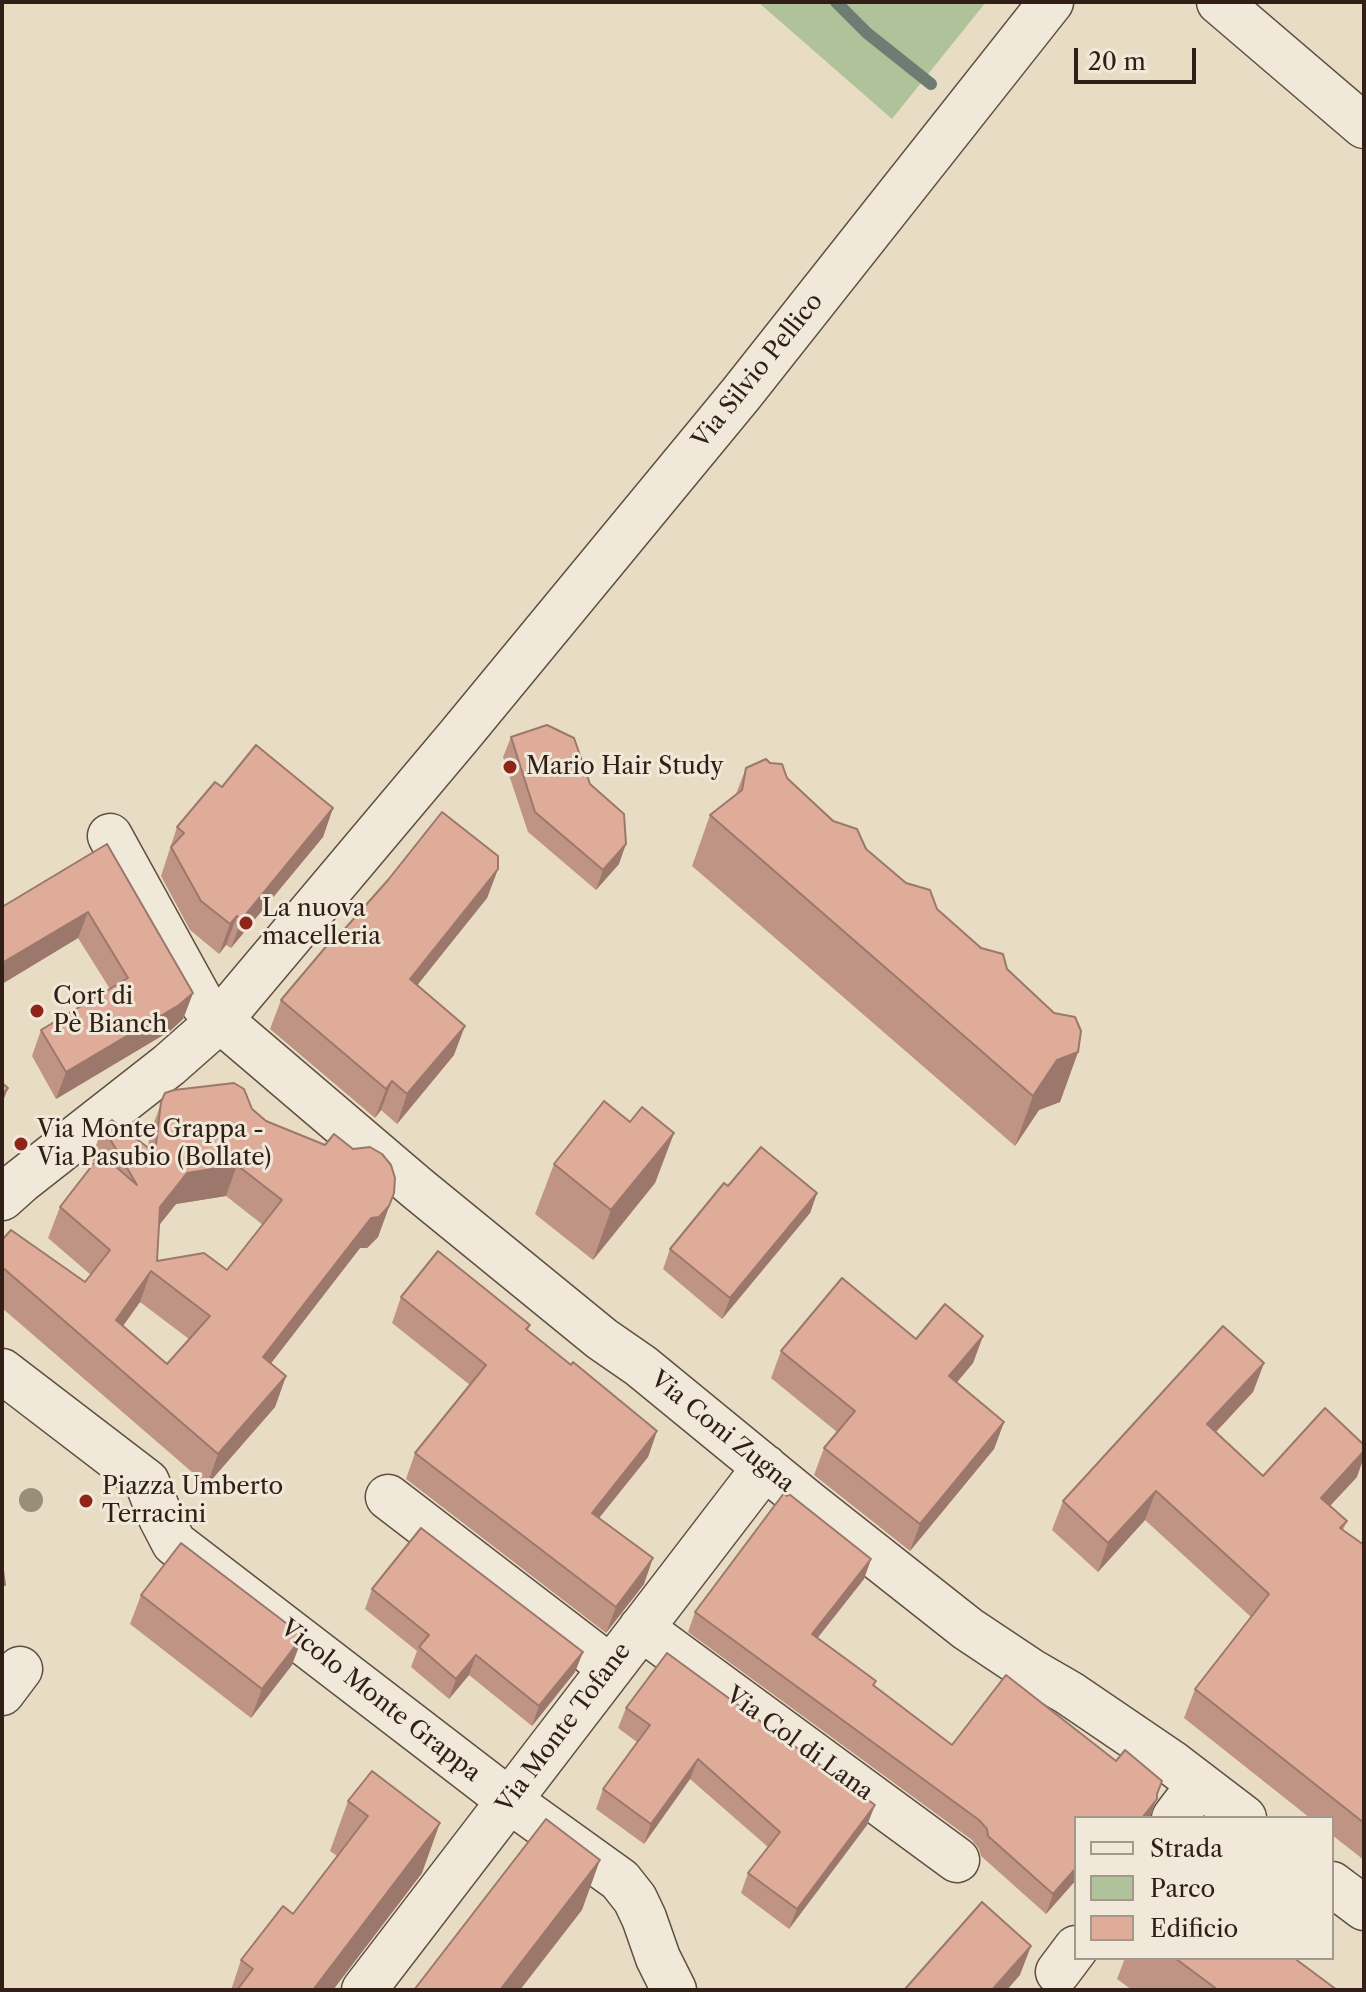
<!DOCTYPE html>
<html>
<head>
<meta charset="utf-8">
<style>
	body { margin:0 }
	#map { position:relative; width:1366px; height:1992px; overflow:hidden; background:#e8ddc4; font-family:"Libre Caslon Text",serif }
	canvas { display:block }
	.frame { position:absolute; inset:0; border:4px solid #311f17; pointer-events:none }
	.legend { position:absolute; left:1074px; top:1816px; width:260px; height:144px; box-sizing:border-box; background:#f0e9d9; border:2px solid #a4988b; margin:0; padding:10px 14px; list-style:none; font-size:24px; color:#311f17 }
	.legend li { display:flex; align-items:center; gap:16px; height:40px }
	.legend b { width:40px; border:2px solid #a4988b }
	.scale { position:absolute; left:1074px; top:48px; width:122px; height:36px; box-sizing:border-box; border:4px solid #311f17; border-top:0; padding-left:10px; font-size:24px; line-height:28px; white-space:nowrap; color:#311f17; -webkit-text-stroke:6px #f0e9d9; paint-order:stroke }
</style>
</head>
<body>
<div id="map">
<canvas width="1366" height="1992"></canvas>
<div class="frame"></div>
<ul class="legend">
<li><b style="height:10px;background:#f0e9d9"></b>Strada</li>
<li><b style="height:22px;background:#b0c299"></b>Parco</li>
<li><b style="height:22px;background:#dfac9a"></b>Edificio</li>
</ul>
<div class="scale">20 m</div>
</div>
<script>
const context = document.querySelector('canvas').getContext('2d');
context.lineJoin = 'round';
function fillPath(path, color) { context.fillStyle = color; context.fill(path, 'evenodd'); }
const poly = rows => new Path2D(rows.map(r => 'M' + r).join(''));
function trace(path, color, width, dash) { context.strokeStyle = color; context.lineWidth = width; context.lineCap = dash ? 'butt' : 'round'; context.setLineDash(dash || []); context.stroke(path); }
function label(font, color, halo, rows, align = 'center') {
  context.font = font + ' "Libre Caslon Text",serif'; context.lineWidth = 6; context.setLineDash([]); context.textBaseline = 'middle'; context.strokeStyle = halo; context.fillStyle = color; for (const [text, x, y, turn = 0] of rows) {
    context.save(); context.translate(x, y); context.rotate((+turn || 0) * Math.PI / 180); context.textAlign = isNaN(turn) ? turn : align; if (halo) context.strokeText(text, 0, 0); context.fillText(text, 0, 0); context.restore();
  }
}
fillPath(poly([
	[758,2,986,2,892,119]
]), '#b0c299');
trace(poly([
	[836,2,867,33,931,84]
]), '#6e7d74', 12);
const minor = poly([
	[1219,2,1364,126],
	[110,836,202,1003,220,1020,417,1188,602,1339,641,1366,807,1502,968,1629,1031,1671,1069,1693,1172,1763,1244,1818],
	[2,1198,21,1181,169,1065,220,1020,459,736,741,394,1051,2],
	[2,1371,147,1482,161,1518,174,1543,510,1801,620,1880,635,1899,644,1918,658,1958,674,1990],
	[388,1497,611,1668],
	[641,1628,957,1860],
	[2,1693,20,1669],
	[1174,1818,1199,1785],
	[1332,1884,1364,1908],
	[1058,1972,1076,1948],
	[364,1990,765,1467]
]);
trace(minor, '#5f4e42', 47);
trace(minor, '#f0e9d9', 44);
context.fillStyle = '#988f7a';
for (const [x, y] of [
	[31,1500]
]) { context.beginPath(); context.arc(x, y, 12, 0, 2 * Math.PI); context.fill(); }
fillPath(poly([
	[511,737,590,784,619,864,596,890,528,832,503,757],
	[746,768,787,778,866,849,1007,969,1078,1052,1060,1102,1039,1110,1015,1146,692,866,710,815,736,794],
	[222,787,333,808,323,837,231,948,226,945,219,954,190,930,161,876,177,827],
	[107,844,193,993,183,1019,170,1031,56,1099,32,1056,41,1030,110,989,78,938,2,984,2,907],
	[498,869,487,898,417,985,454,1055,397,1124,381,1110,375,1118,270,1029,281,1000,342,932],
	[165,1093,252,1109,266,1121,394,1193,378,1237,367,1248,360,1248,271,1363,286,1376,275,1407,207,1485,2,1308,2,1240,85,1282,91,1275,48,1238,60,1207,94,1162,91,1158,103,1127,148,1148,150,1133],
	[226,1196,263,1225,227,1270,157,1261,159,1225,176,1204],
	[140,1302,189,1339,167,1364,123,1326],
	[674,1133,655,1183,593,1260,535,1214,554,1164],
	[728,1186,817,1193,810,1213,722,1319,663,1269,670,1249],
	[401,1297,530,1325,528,1330,571,1365,657,1431,648,1457,599,1518,644,1584,606,1633,406,1479,415,1453,470,1385,392,1323],
	[983,1336,973,1363,957,1382,1004,1422,994,1449,910,1551,814,1475,824,1448,837,1432,771,1378,781,1351,916,1339],
	[1264,1363,1253,1392,1216,1432,1263,1476,1357,1477,1330,1506,1347,1521,1343,1530,1364,1545,1364,1860,1332,1835,1332,1818,1310,1818,1184,1718,1195,1689,1251,1617,1145,1520,1098,1572,1052,1530,1063,1501],
	[871,1559,864,1579,817,1638,874,1686,952,1745,1116,1761,1162,1781,1150,1818,1076,1818,1076,1880,1046,1914,981,1856,979,1849,972,1840,688,1632,695,1612],
	[372,1589,583,1652,575,1672,532,1726,469,1675,449,1699,411,1667,417,1651,365,1609],
	[141,1595,292,1665,251,1718,130,1624],
	[626,1708,875,1805,867,1825,789,1929,741,1893,748,1873,768,1847,690,1779,644,1844,596,1809,603,1789,637,1742,618,1728],
	[372,1771,422,1873,333,1990,231,1990,241,1960,293,1914,337,1856,330,1851,348,1801],
	[1125,1958,1294,1958,1337,1990,1132,1990,1117,1979]
]), '#c09484');
fillPath(poly([
	[333,808,323,837,231,948,242,919],
	[626,844,619,864,596,890,603,870],
	[498,869,487,898,399,1008,410,979],
	[88,912,78,938,2,984,2,963],
	[237,916,226,945,219,954,230,924],
	[193,993,183,1019,170,1031,56,1099,66,1072],
	[465,1026,454,1055,397,1124,407,1094],
	[1078,1052,1060,1102,1039,1110,1015,1146,1033,1096,1057,1060],
	[392,1081,381,1110,375,1118,386,1089],
	[8,1088,2,1104,2,1095],
	[674,1133,655,1183,593,1260,611,1210],
	[237,1165,226,1196,176,1204,149,1238,160,1207,187,1173],
	[394,1193,378,1237,367,1248,360,1248,252,1388,263,1357,371,1218],
	[817,1193,810,1213,722,1319,730,1298],
	[151,1271,140,1302,105,1351,116,1320],
	[983,1336,973,1363,939,1404,949,1376],
	[1264,1363,1253,1392,1196,1453,1207,1424],
	[286,1376,275,1407,207,1485,218,1454],
	[1004,1422,994,1449,910,1551,920,1524],
	[657,1431,648,1457,583,1538,592,1513],
	[1364,1451,1364,1457,1357,1477,1310,1527,1321,1498],
	[1156,1491,1145,1520,1098,1572,1108,1543],
	[653,1558,644,1584,606,1633,616,1607],
	[871,1559,864,1579,805,1654,812,1634],
	[303,1636,292,1665,251,1718,262,1689],
	[583,1652,575,1672,532,1726,539,1706],
	[476,1655,469,1675,449,1699,456,1679],
	[698,1759,690,1779,644,1844,651,1824],
	[1162,1781,1150,1818,1142,1818],
	[875,1805,867,1825,789,1929,797,1909],
	[440,1823,422,1873,333,1990,313,1990],
	[600,1860,582,1910,520,1990,500,1990],
	[1076,1868,1076,1880,1046,1914,1053,1894],
	[1031,1946,1020,1975,1007,1990,992,1990]
]), '#9c786c');
const building = poly([
	[547,725,574,738,590,784,624,814,626,844,603,870,535,812,511,737,547,725],
	[256,745,333,808,242,919,237,916,230,924,201,901,171,847,184,833,177,827,215,782,222,787,256,745],
	[766,759,770,763,782,764,787,778,833,821,857,829,866,849,906,883,930,890,937,909,981,948,1003,954,1007,969,1054,1013,1075,1017,1081,1031,1078,1052,1057,1060,1033,1096,710,815,742,790,746,768,766,759],
	[442,812,498,856,498,869,410,979,465,1026,407,1094,392,1081,386,1089,281,1000,340,930,342,932,388,880,442,812],
	[107,844,193,993,179,1005,66,1072,41,1030,128,978,88,912,2,963,2,907,107,844],
	[2,1083,8,1088,2,1095,2,1083],
	[234,1083,244,1089,252,1109,266,1121,325,1145,334,1134,353,1149,370,1147,382,1154,391,1165,395,1178,394,1193,389,1206,379,1217,371,1218,263,1357,286,1376,218,1454,2,1267,2,1240,11,1230,85,1282,110,1250,60,1207,101,1154,137,1185,103,1127,112,1120,155,1153,161,1102,165,1093,174,1090,234,1083],
	[237,1165,282,1200,227,1270,204,1253,157,1261,160,1207,187,1173,237,1165],
	[151,1271,210,1316,167,1364,116,1320,151,1271],
	[604,1101,630,1122,642,1107,674,1133,611,1210,554,1164,604,1101],
	[761,1147,817,1193,730,1298,670,1249,724,1183,728,1186,761,1147],
	[438,1251,530,1325,526,1329,571,1365,573,1362,657,1431,592,1513,653,1558,616,1607,415,1453,486,1365,401,1297,438,1251],
	[842,1278,916,1339,945,1304,983,1336,949,1376,1004,1422,920,1524,824,1448,855,1411,781,1351,842,1278],
	[1223,1326,1264,1363,1207,1424,1263,1476,1325,1408,1364,1445,1364,1451,1321,1498,1347,1521,1340,1528,1364,1545,1364,1823,1195,1689,1269,1594,1156,1491,1108,1543,1063,1501,1223,1326],
	[784,1493,787,1496,789,1494,871,1559,812,1634,876,1681,873,1685,952,1745,1006,1675,1116,1761,1125,1750,1162,1781,1157,1794,1157,1799,1142,1818,1076,1818,1076,1868,1053,1894,988,1836,987,1829,979,1820,695,1612,784,1493],
	[421,1528,583,1652,539,1706,476,1655,456,1679,419,1647,429,1635,372,1589,421,1528],
	[181,1543,303,1636,262,1689,141,1595,181,1543],
	[2,1563,5,1585,2,1585,2,1563],
	[667,1653,875,1805,797,1909,748,1873,780,1832,698,1759,651,1824,603,1789,650,1725,626,1708,667,1653],
	[372,1771,440,1823,313,1990,237,1990,253,1969,241,1960,283,1906,293,1914,368,1816,348,1801,372,1771],
	[546,1819,600,1860,500,1990,414,1990,546,1819],
	[982,1902,1031,1946,992,1990,906,1990,905,1989,982,1902],
	[1175,1958,1294,1958,1337,1990,1218,1990,1175,1958]
]);
fillPath(building, '#dfac9a');
trace(building, '#9c786c', 2);
for (const [x, y, r, color] of [
	[510,767,8,"#8f2418"],
	[246,923,8,"#8f2418"],
	[37,1011,8,"#8f2418"],
	[21,1144,8,"#8f2418"],
	[86,1501,8,"#8f2418"]
]) { const dot = new Path2D(); dot.arc(x, y, r, 0, 2 * Math.PI); context.fillStyle = color; context.fill(dot); trace(dot, '#f0e9d9', 3); }
label('24px', '#311f17', '#f0e9d9', [
	["Via Silvio Pellico",758,371,-51],
	["Via Coni Zugna",722,1432,39],
	["Vicolo Monte Grappa",380,1701,38],
	["Via Monte Tofane",564,1728,-53],
	["Via Col di Lana",799,1744,36]
]);
label('24px', '#311f17', '#f0e9d9', [
	["Mario Hair Study",526,767],
	["La nuova",262,909],
	["macelleria",262,937],
	["Cort di",53,997],
	["Pè Bianch",53,1025],
	["Via Monte Grappa -",37,1130],
	["Via Pasubio (Bollate)",37,1158],
	["Piazza Umberto",102,1487],
	["Terracini",102,1515]
], 'left');
</script>
</body>
</html>
